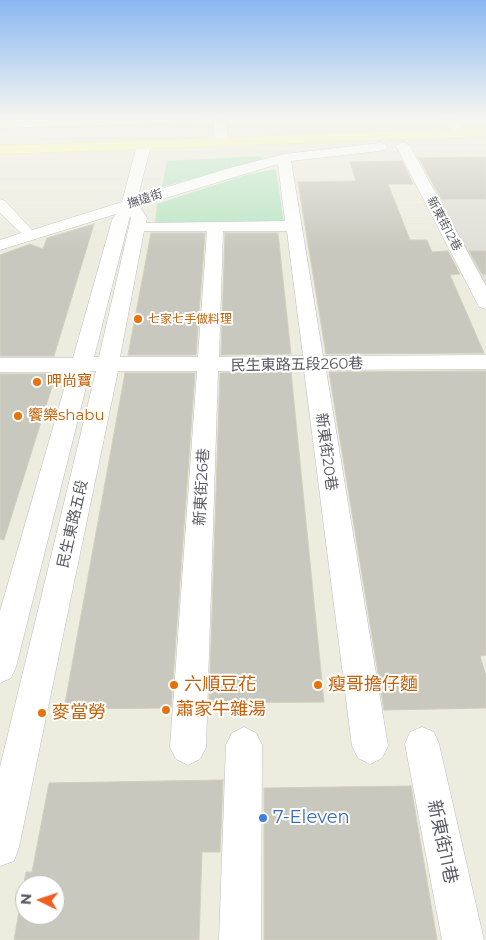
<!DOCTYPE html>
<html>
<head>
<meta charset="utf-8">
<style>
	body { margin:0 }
	#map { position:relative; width:486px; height:940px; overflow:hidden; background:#ececdf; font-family:Montserrat,sans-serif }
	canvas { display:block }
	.north { position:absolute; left:15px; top:875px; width:50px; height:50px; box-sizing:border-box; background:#fff; border:1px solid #bcbdc0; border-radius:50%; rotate:274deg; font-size:14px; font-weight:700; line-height:20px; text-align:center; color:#585a61 }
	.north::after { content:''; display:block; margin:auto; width:18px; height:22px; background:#f15e20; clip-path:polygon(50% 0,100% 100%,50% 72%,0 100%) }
</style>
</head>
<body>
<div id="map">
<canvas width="486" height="940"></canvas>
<div class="north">N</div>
</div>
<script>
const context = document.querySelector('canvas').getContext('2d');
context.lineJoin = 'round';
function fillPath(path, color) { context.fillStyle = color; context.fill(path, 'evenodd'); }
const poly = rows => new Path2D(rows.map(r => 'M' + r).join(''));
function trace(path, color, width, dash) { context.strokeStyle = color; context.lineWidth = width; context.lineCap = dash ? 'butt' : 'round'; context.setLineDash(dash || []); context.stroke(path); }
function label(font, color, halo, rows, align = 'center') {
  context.font = font + ' Montserrat,"Noto Sans TC",sans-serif'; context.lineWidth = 4; context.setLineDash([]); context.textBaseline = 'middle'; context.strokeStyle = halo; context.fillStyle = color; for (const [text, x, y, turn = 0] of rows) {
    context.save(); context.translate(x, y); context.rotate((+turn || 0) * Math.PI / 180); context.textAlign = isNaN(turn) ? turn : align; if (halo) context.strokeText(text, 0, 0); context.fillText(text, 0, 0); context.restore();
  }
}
fillPath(poly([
	[439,199,486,199,486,289,466,251]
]), '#dfdfd7');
fillPath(poly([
	[260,156,263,159,162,187,167,161],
	[276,169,284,224,155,224,157,204,246,175]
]), '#b9e6c3');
const building = poly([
	[486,157,486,199,441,199,419,158,486,157],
	[402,161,413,184,388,184,410,240,427,240,432,252,448,251,460,274,450,275,484,353,326,354,298,182,356,181,350,162,402,161],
	[94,224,54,356,0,356,0,255,30,244,43,249,47,238,94,224],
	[151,233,205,233,196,355,128,355,151,233],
	[225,233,278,233,291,354,221,355,225,233],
	[469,251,486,251,486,274,482,274,469,251],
	[486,371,486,655,480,656,486,676,486,708,384,710,329,372,486,371],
	[291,372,324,702,209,703,220,373,291,372],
	[125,373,195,373,171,708,64,709,125,373],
	[0,374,56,374,4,540,0,539,0,374],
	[223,780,220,852,202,852,199,940,14,940,26,872,32,872,49,783,223,780],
	[25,885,55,885,55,915,25,915,25,885],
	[411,786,437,940,264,940,264,788,411,786]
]);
fillPath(building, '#c9c8be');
trace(building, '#d1cfbd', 1);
const minor = poly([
	[60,118,200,118,194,122,0,128,0,120,60,118],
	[213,118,225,118,229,142,227,145,222,146,215,142,213,118],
	[443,118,456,118,466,133,465,136,455,136,443,118],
	[144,141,151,145,138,196,226,169,284,154,380,143,385,144,387,147,385,150,380,151,291,161,323,356,486,355,486,369,326,370,388,746,382,758,370,764,358,758,352,746,304,370,218,371,206,747,200,759,188,765,176,759,170,747,197,371,118,371,19,847,14,861,0,866,0,767,96,371,90,371,16,667,11,678,0,683,0,611,69,372,0,372,0,358,73,358,112,220,116,214,0,250,0,240,21,233,0,213,0,199,5,201,32,230,122,202,137,145,144,141],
	[278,164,285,221,146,223,147,218,139,206,278,164],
	[130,216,131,218,99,357,94,357,130,216],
	[144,231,207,231,198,357,120,357,144,231],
	[223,231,287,231,303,356,219,357,223,231],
	[403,142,410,146,486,286,486,309,479,307,477,303,396,146,403,142],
	[244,727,256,733,262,745,261,940,219,940,226,745,232,733,244,727],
	[422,727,434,732,439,744,484,940,442,940,405,744,410,732,422,727]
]);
const major = poly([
	[486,128,486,136,0,154,0,146,486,128]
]);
trace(minor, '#bcbdc4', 1);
trace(major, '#f7ec4d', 1);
fillPath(minor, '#fff');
fillPath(major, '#faffa1');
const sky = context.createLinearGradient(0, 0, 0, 250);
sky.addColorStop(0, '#89b8f1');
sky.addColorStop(0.47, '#f6f6f1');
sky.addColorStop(1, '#f6f6f100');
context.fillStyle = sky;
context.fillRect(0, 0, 486, 250);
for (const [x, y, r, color] of [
	[138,319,5,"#e8710a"],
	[37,382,5,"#e8710a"],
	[18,416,5,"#e8710a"],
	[174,685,5,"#e8710a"],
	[318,685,5,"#e8710a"],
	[166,710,5,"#e8710a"],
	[42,713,5,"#e8710a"],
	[263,818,5,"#3f7fe0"]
]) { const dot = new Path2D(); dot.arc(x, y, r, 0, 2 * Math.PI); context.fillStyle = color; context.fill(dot); trace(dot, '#fff', 2); }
label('12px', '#585a61', '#fff', [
	["撫遠街",145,199,-17],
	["新東街12巷",444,224,62]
]);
label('12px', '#c56008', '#fff', [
	["七家七手做料理",148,319]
], 'left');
label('15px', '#585a61', '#fff', [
	["民生東路五段260巷",297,365,-1],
	["新東街20巷",326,452,82],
	["新東街26巷",202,487,-87],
	["民生東路五段",73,524,-77]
]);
label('15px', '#c56008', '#fff', [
	["呷尚寶",47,382],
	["饗樂shabu",28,416]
], 'left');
label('18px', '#c56008', '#fff', [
	["六順豆花",184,685],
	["瘦哥擔仔麵",328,685],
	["蕭家牛雜湯",176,710],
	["麥當勞",52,713]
], 'left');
label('18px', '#366cbe', '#fff', [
	["7-Eleven",273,818]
], 'left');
label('18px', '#585a61', '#fff', [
	["新東街11巷",442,842,78]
]);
</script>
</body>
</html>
